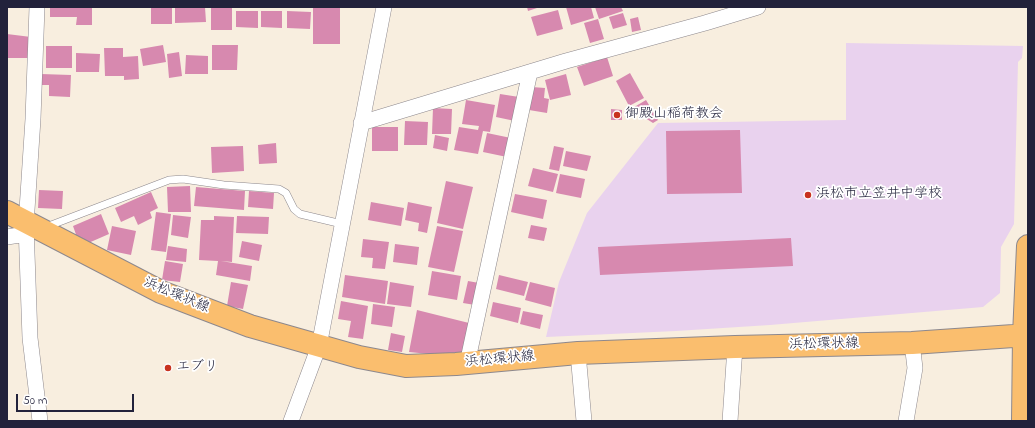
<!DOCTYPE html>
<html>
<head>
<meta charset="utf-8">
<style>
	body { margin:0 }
	#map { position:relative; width:1035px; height:428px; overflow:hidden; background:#f8eedf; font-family:"Indie Flower",sans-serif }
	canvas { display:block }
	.frame { position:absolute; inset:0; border:8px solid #22223b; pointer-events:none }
	.scale { position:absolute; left:16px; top:394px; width:118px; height:18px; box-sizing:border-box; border:2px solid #22223b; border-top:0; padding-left:5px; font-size:12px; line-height:14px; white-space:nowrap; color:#22223b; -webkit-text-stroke:3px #fff; paint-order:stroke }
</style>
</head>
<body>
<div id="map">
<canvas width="1035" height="428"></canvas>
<div class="frame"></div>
<div class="scale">50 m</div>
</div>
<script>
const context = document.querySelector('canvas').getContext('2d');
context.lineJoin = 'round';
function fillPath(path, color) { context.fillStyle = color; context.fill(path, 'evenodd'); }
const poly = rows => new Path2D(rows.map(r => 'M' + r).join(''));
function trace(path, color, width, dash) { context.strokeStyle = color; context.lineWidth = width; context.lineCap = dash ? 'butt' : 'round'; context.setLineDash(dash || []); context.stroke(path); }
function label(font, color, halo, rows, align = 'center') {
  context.font = font + ' "Indie Flower","Klee One",sans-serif'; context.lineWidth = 3.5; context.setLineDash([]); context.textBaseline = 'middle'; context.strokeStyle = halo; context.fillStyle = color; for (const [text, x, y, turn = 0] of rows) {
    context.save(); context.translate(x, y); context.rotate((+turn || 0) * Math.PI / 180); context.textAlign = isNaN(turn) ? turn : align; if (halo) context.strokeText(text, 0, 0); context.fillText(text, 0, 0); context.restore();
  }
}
fillPath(poly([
	[846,43,1023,46,1022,58,1018,62,1014,224,1001,247,1000,293,983,307,770,325,676,331,546,337,559,282,587,213,658,123,846,120]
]), '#e9d2ee');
fillPath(poly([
	[50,7,92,7,92,25,76,25,77,17,50,17],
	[151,7,172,7,172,24,151,24],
	[175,7,205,7,206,22,175,23],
	[211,7,232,7,232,30,211,30],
	[313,7,340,7,340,44,313,44],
	[527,7,540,7,528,11],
	[566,7,591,7,594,18,571,25],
	[595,7,621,7,623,11,599,19],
	[558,10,563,29,537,36,531,17],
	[236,11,258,11,258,28,236,27],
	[261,11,282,11,282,28,261,27],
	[287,11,311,12,310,29,287,28],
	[623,13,627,25,613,29,609,17],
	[638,17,641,30,632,32,630,19],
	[598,19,604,39,590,43,584,23],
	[7,34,31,37,28,58,7,58],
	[163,45,166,62,143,66,140,49],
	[212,45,238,45,237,70,212,70],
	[46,46,72,46,72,68,46,68],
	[104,48,123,48,123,57,138,56,139,79,124,80,124,76,105,76],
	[179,52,182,76,169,78,167,54],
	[76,53,100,54,99,72,76,72],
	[186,55,208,56,208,74,185,74],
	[607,57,613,76,584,86,577,67],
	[630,73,644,98,629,106,616,81],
	[41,74,71,75,70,97,49,96,49,85,40,85],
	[566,74,571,95,550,100,545,80],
	[532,87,545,88,544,98,549,99,547,113,529,110],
	[500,94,519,97,515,121,496,117],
	[466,100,495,105,490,132,483,131,478,154,454,150,459,127,478,130,479,126,462,124],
	[646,100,658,120,653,123,631,109],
	[433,108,452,109,451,134,432,134],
	[611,109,622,110,622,120,611,120],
	[405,121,428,122,427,145,404,145],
	[372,127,398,127,398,151,372,151],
	[740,130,742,193,667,194,666,131],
	[487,133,511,138,507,157,483,152],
	[435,135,449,138,447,151,433,148],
	[276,143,277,163,259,164,258,145],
	[243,146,244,171,212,173,211,147],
	[554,146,564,148,559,171,549,169],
	[566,151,591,156,587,171,563,166],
	[533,168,558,174,553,192,528,186],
	[560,174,585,179,581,198,556,193],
	[446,181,473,187,463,229,437,223],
	[190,186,191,212,168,212,167,187],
	[196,187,245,191,244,210,194,206],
	[39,190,63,191,62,209,38,208],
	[249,191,274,193,273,209,248,207],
	[151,192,158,208,150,212,152,218,138,225,134,216,121,222,115,208],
	[515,194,547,200,543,219,511,212],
	[371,202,404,208,401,226,368,220],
	[408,202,432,207,427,233,418,231,419,223,405,220],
	[156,212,171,214,166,252,151,250],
	[101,214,109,234,86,244,79,243,73,226],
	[173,215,191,217,188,238,171,235],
	[214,216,234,217,232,262,221,261,252,266,250,281,216,275,218,261,199,260,201,220,214,220],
	[237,216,269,217,268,234,236,233],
	[531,225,547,228,544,241,528,238],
	[112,226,136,231,131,255,107,250],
	[437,226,463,231,454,272,428,267],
	[791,238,793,266,600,275,598,247],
	[363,239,389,242,385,269,372,268,373,258,361,257],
	[242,241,262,245,259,261,239,257],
	[395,244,419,247,417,265,393,262],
	[168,246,187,249,186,262,166,260],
	[165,261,183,264,180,282,162,280],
	[432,271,461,276,457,300,428,295],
	[345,275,388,281,385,304,342,297],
	[499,275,528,282,524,296,496,289],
	[468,281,479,283,475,305,463,303],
	[231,282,248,285,243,309,227,306],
	[390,282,414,286,411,307,387,304],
	[530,282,555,288,551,307,525,300],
	[341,301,368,306,363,339,348,337,351,321,338,319],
	[493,302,521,308,518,323,490,316],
	[373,304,395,307,392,327,371,324],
	[417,310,469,323,462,353,459,357,409,352],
	[523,311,543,315,540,329,520,324],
	[391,333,405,336,402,352,388,350]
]), '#d789af');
const lane = poly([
	[46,227,169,180,183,179,224,185,279,189,286,193,294,209,300,214,342,224]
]);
const street = poly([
	[37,7,33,119,26,225,30,338,40,421],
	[361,123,566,61,705,23,758,7],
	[7,237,26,234],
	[578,353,584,421],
	[467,364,530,72],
	[291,421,319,346,384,7],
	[730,421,735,347],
	[906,421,915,368,912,343]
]);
const primary = poly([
	[7,212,161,292,250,326,359,357,406,366,456,364,578,353,735,347,912,343,1028,335],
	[1023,421,1024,335,1028,246]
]);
trace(lane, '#8d888d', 8);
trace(street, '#8d888d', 16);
trace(primary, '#8d888d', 24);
trace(lane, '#fff', 7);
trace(street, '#fff', 15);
trace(primary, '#fabe6e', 22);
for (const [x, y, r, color] of [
	[617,115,4,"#c8321e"],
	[808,195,4,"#c8321e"],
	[168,368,4,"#c8321e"]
]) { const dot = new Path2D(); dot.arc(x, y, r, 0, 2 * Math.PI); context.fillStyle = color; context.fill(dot); trace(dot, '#fff', 1.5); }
label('14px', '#22223b', '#fff', [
	["御殿山稲荷教会",625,115],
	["浜松市立笠井中学校",816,195],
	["エブリ",176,368]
], 'left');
label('14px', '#22223b', '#fff', [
	["浜松環状線",176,296,23],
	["浜松環状線",824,345,-1],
	["浜松環状線",500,360,-5]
]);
</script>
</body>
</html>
